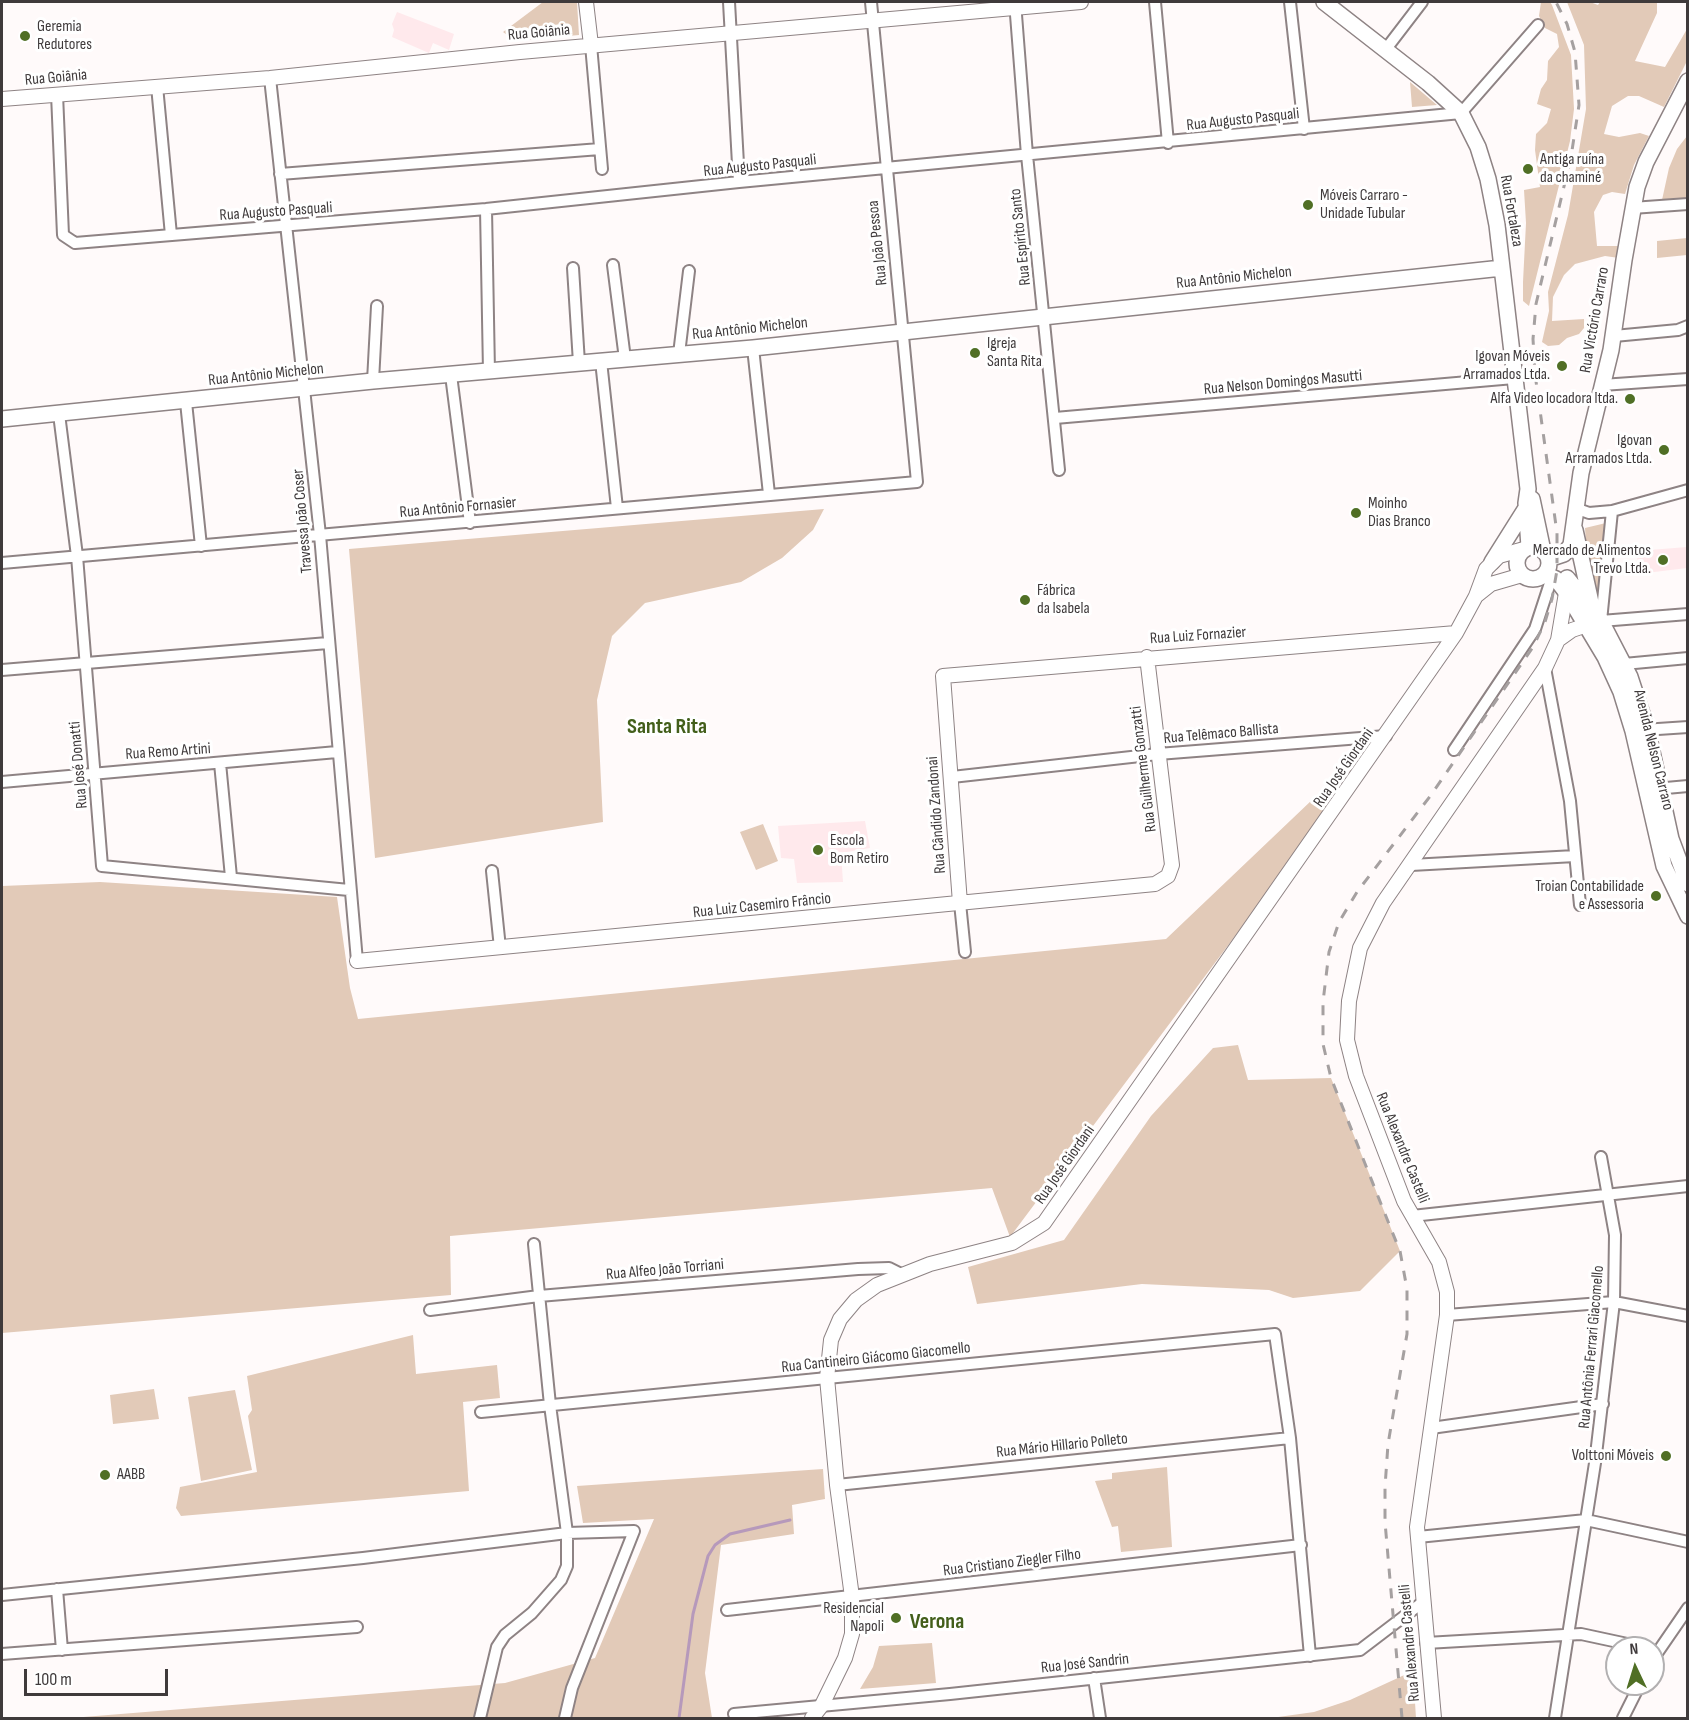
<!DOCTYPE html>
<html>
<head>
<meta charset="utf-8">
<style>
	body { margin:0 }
	#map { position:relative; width:1689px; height:1720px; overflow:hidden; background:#fffafa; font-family:"Sofia Sans Condensed",sans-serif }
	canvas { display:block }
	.frame { position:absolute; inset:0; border:3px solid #3f3a3b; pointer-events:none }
	.north { position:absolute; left:1605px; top:1636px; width:60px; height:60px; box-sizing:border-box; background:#fff; border:2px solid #b2b0b1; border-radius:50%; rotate:356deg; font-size:16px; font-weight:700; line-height:24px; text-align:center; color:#3f3a3b }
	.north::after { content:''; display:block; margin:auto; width:21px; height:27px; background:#506f25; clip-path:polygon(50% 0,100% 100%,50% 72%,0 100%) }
	.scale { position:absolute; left:24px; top:1669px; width:144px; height:27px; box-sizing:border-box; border:3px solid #3f3a3b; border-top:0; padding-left:8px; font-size:18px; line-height:21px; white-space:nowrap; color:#3f3a3b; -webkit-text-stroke:4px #fff; paint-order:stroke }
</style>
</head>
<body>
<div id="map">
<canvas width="1689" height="1720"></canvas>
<div class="frame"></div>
<div class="north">N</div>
<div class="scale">100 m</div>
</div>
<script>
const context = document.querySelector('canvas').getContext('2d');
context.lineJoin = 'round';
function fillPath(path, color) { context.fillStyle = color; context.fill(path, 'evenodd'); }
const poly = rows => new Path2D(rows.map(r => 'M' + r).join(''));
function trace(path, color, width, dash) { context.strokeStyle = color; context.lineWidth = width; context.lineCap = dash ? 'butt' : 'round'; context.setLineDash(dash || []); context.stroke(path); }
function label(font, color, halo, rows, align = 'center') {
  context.font = font + ' "Sofia Sans Condensed",sans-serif'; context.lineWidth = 6; context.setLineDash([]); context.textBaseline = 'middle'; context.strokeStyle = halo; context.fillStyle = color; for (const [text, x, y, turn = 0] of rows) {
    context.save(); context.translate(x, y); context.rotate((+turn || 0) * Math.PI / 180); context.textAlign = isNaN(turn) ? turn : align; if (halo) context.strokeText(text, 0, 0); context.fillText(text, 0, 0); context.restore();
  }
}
fillPath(poly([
	[397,12,454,34,449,50,433,43,429,53,392,37,394,30,392,24],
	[1687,547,1687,568,1638,574,1637,551],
	[865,821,870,848,841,853,843,882,797,883,794,859,781,858,778,826]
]), '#ffe9ec');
fillPath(poly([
	[543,2,577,2,579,35,515,41,503,32],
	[1541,2,1550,2,1552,5,1571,55,1574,109,1570,141,1529,306,1523,301,1523,282,1526,223,1524,190,1540,187,1535,150,1536,134,1547,123,1551,109,1537,104,1541,89,1547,80,1548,61,1559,47,1557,34,1545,28,1539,16],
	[1567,2,1590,2,1598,5,1600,2,1657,2,1657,13,1635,61,1665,67,1687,29,1687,61,1664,107,1639,96,1628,96,1612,106,1604,134,1619,137,1640,133,1649,136,1634,165,1625,194,1612,192,1603,195,1594,212,1597,246,1622,246,1619,258,1605,256,1575,264,1564,275,1553,297,1552,321,1584,319,1584,328,1579,334,1567,338,1559,345,1548,346,1542,342,1549,311,1548,292,1568,215,1586,109,1584,45],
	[1410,82,1437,105,1412,107],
	[1687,136,1687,198,1662,200,1669,168,1677,149],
	[1687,238,1687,255,1657,258,1657,241],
	[824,509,813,530,782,558,741,582,645,603,612,636,597,700,603,822,375,858,349,549],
	[1606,523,1600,597,1588,574,1585,528],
	[1313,799,1330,809,1010,1237,992,1188,450,1236,451,1295,2,1333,2,886,100,882,337,897,350,988,358,1019,1166,939],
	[763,824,778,861,756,870,740,832],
	[1238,1045,1248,1080,1331,1078,1400,1251,1360,1291,1293,1298,1269,1290,1142,1284,977,1304,968,1267,1064,1240,1151,1116,1213,1048],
	[413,1335,416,1374,497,1365,500,1398,463,1402,469,1491,181,1516,176,1508,180,1487,257,1472,248,1416,252,1410,247,1376],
	[154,1389,159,1419,113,1424,110,1395],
	[235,1390,252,1470,201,1481,188,1397],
	[1167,1467,1172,1547,1121,1552,1118,1526,1112,1527,1095,1481,1112,1479,1112,1473],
	[823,1469,825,1499,792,1505,794,1534,721,1545,705,1673,712,1718,71,1718,505,1683,595,1658,654,1519,583,1523,577,1486],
	[932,1643,936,1683,860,1689,873,1667,879,1646],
	[1413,1671,1416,1718,1271,1718,1314,1712,1350,1700]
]), '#e2cab8');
trace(poly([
	[679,1718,693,1614,708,1556,715,1545,730,1534,790,1520]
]), '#b699bb', 3);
const minor = poly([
	[729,2,739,182],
	[1015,2,1027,155,1059,470],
	[1155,2,1168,143],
	[1290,2,1304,129],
	[591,45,602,169],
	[1386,49,1422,2],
	[270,78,320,535,357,961],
	[157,86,171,235],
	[57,94,63,235,75,243,486,209,739,182,1461,113,1538,25],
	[280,174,600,149],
	[1632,208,1688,204],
	[486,209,489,372],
	[613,265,625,359],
	[573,268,579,363],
	[1614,336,1678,330,1688,326],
	[753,348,769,494],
	[679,354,689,271],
	[601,361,617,508],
	[451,375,470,523],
	[373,381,377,306],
	[1602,385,1688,379],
	[186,402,201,546],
	[59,414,77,556,102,866,349,890],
	[1055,418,1514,378],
	[1575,508,1589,513,1612,511,1688,490],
	[1612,511,1601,621,1688,614],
	[2,563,917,482,871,2],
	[1624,664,1688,658],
	[1545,668,1570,801,1580,905],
	[2,670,328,643],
	[1643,730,1688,727],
	[1454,750,1535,629,1552,577],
	[220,763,231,877],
	[952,777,1158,754,1386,736],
	[2,782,337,752],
	[1655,789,1688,786],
	[1411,865,1575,856],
	[492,871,500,948],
	[960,903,965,952],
	[1412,1216,1688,1186],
	[430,1310,539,1296,858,1269,889,1268,901,1274],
	[1447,1315,1614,1302,1688,1316],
	[481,1412,1275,1334,1290,1438,1310,1656],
	[1431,1428,1603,1404],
	[837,1485,1290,1438],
	[1418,1537,1586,1520,1688,1542],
	[57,1589,62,1650],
	[2,1595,363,1558,567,1533,634,1531,572,1688,565,1718],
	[727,1610,1301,1545],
	[1426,1643,1581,1634,1646,1648],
	[2,1654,357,1627],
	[1653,1659,1688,1608],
	[1094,1678,1100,1718],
	[734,1714,950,1694,1360,1650,1423,1602],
	[480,1718,497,1647,505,1635,532,1613,561,1580,567,1566,567,1533,550,1405,534,1244],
	[1555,1718,1595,1463,1614,1302,1615,1235,1601,1157],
	[1623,1718,1640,1684]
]);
const tertiary = poly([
	[586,2,591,45],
	[2,99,270,78,520,52,1081,2],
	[1476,596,1491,584,1522,575],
	[1558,640,1572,630,1596,622],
	[960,903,943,676,1456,633],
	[357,961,1155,884,1168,876,1172,865,1147,657],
	[812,1718,822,1705,845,1658,852,1634,852,1597,837,1485,827,1378,831,1340,840,1319,856,1300,877,1285,930,1264,1012,1243,1044,1223,1456,633,1476,596,1486,569,1499,556,1524,549],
	[1434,1718,1417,1527,1447,1315,1447,1292,1439,1262,1404,1201,1356,1076,1347,1040,1349,1001,1360,948,1383,903,1545,668,1558,640,1567,587]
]);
const secondary = poly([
	[1324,2,1428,83,1461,113,1478,147,1488,179,1497,225,1528,489,1526,503,1529,547],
	[2,419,373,381,753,348,1502,268],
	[1532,499,1543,551],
	[1575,530,1592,607],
	'1517 563a16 16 0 1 1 32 0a16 16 0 1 1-32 0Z',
	[1549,559,1564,554,1571,545,1581,473,1611,350,1624,260,1637,187,1646,162,1688,81],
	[1492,562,1526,508],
	[1545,574,1556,579,1566,592,1605,657,1621,692,1633,731,1664,866,1688,916],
	[1567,578,1601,621,1630,677,1647,729,1671,839,1688,884]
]);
trace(minor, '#8e8384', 14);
trace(tertiary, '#8e8384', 16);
trace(secondary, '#8e8384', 18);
trace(minor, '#fff', 10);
trace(tertiary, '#fff', 14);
trace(secondary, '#fff', 15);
trace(poly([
	[1402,1718,1385,1522,1385,1487,1388,1444,1407,1334,1407,1289,1400,1251,1391,1229,1331,1078,1323,1044,1323,1002,1329,952,1339,922,1357,892,1431,795,1533,647,1545,622,1552,599,1557,570,1557,533,1535,374,1533,339,1536,304,1571,157,1579,105,1575,52,1567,24,1556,2]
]), '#a5a0a0', 3, [10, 10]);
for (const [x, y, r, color] of [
	[25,36,6,"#506f25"],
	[1528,169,6,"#506f25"],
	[1308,205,6,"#506f25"],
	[975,353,6,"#506f25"],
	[1562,366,6,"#506f25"],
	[1630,399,6,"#506f25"],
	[1664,450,6,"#506f25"],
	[1356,513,6,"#506f25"],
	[1663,560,6,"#506f25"],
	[1025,600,6,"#506f25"],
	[818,850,6,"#506f25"],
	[1656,896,6,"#506f25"],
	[1666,1456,6,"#506f25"],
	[105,1475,6,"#506f25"],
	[896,1618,6,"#506f25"]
]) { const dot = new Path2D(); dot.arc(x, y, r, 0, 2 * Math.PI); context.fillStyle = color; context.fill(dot); trace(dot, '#fff', 2); }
label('16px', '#3f3a3b', '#fff', [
	["Geremia",37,27],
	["Redutores",37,45],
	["Antiga ruína",1540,160],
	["da chaminé",1540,178],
	["Móveis Carraro -",1320,196],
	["Unidade Tubular",1320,214],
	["Igreja",987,344],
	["Santa Rita",987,362],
	["Igovan Móveis",1550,357,"right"],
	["Arramados Ltda.",1550,375,"right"],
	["Alfa Video locadora ltda.",1618,399,"right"],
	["Igovan",1652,441,"right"],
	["Arramados Ltda.",1652,459,"right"],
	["Moinho",1368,504],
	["Dias Branco",1368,522],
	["Mercado de Alimentos",1651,551,"right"],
	["Trevo Ltda.",1651,569,"right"],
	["Fábrica",1037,591],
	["da Isabela",1037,609],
	["Escola",830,841],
	["Bom Retiro",830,859],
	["Troian Contabilidade",1644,887,"right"],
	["e Assessoria",1644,905,"right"],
	["Volttoni Móveis",1654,1456,"right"],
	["AABB",117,1475],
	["Residencial",884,1609,"right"],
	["Napoli",884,1627,"right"]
], 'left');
label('16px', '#3f3a3b', '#fff', [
	["Rua Goiânia",539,33,-5],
	["Rua Goiânia",56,78,-5],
	["Rua Augusto Pasquali",1243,120,-6],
	["Rua Augusto Pasquali",760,166,-6],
	["Rua Fortaleza",1511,211,80],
	["Rua Augusto Pasquali",276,212,-4],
	["Rua Espírito Santo",1021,237,-96],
	["Rua João Pessoa",878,243,-96],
	["Rua Antônio Michelon",1234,278,-6],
	["Rua Victório Carraro",1595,320,-80],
	["Rua Antônio Michelon",750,329,-6],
	["Rua Antônio Michelon",266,375,-6],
	["Rua Nelson Domingos Masutti",1283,383,-5],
	["Rua Antônio Fornasier",458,508,-5],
	["Travessa João Coser",303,521,-95],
	["Rua Luiz Fornazier",1198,636,-4],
	["Rua Telêmaco Ballista",1221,734,-5],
	["Avenida Nelson Carraro",1653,750,76],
	["Rua Remo Artini",168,752,-4],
	["Rua José Donatti",79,765,-95],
	["Rua José Giordani",1344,768,-55],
	["Rua Guilherme Gonzatti",1144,769,-97],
	["Rua Cândido Zandonai",937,815,-94],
	["Rua Luiz Casemiro Frâncio",762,906,-6],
	["Rua Alexandre Castelli",1402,1148,68],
	["Rua José Giordani",1065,1165,-55],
	["Rua Alfeo João Torriani",665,1270,-5],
	["Rua Antônia Ferrari Giacomello",1592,1347,-85],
	["Rua Cantineiro Giácomo Giacomello",876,1358,-6],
	["Rua Mário Hillario Polleto",1062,1446,-6],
	["Rua Cristiano Ziegler Filho",1012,1563,-7],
	["Rua Alexandre Castelli",1410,1643,-95],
	["Rua José Sandrin",1085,1664,-6]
]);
label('bold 22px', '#435f1b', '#fff', [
	["Santa Rita",667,727],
	["Verona",937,1622]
]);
</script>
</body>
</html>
